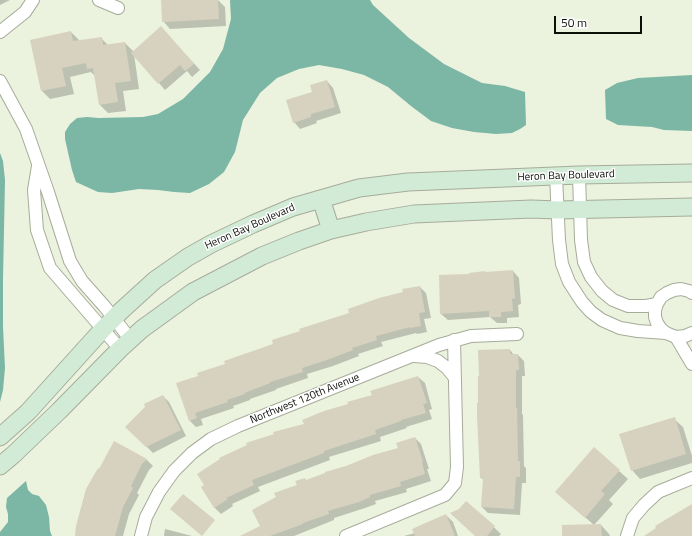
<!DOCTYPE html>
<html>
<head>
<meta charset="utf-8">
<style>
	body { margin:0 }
	#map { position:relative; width:692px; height:536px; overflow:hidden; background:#ebf2de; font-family:"Titillium Web",sans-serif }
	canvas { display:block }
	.scale { position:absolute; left:554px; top:16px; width:88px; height:18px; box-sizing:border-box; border:2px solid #0c0e08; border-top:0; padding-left:5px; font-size:12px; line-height:14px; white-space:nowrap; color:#0c0e08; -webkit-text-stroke:3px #fff; paint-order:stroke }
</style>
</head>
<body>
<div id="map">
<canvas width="692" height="536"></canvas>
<div class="scale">50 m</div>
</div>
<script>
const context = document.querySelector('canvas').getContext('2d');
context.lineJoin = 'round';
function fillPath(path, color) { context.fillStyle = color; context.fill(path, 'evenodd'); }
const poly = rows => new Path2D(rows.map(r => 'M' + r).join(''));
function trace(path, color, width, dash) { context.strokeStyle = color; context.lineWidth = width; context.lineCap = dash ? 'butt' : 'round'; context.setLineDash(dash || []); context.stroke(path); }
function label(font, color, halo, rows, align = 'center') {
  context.font = font + ' "Titillium Web",sans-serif'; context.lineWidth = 3; context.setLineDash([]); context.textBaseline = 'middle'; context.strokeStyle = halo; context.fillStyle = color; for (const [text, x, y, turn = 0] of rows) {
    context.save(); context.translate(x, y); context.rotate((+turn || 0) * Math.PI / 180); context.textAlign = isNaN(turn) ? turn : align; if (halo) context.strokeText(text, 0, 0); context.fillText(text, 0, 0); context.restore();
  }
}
fillPath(poly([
	[230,0,370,0,373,5,409,38,444,64,482,83,505,86,525,92,526,125,520,129,512,133,496,134,474,132,452,128,431,121,411,106,388,87,364,75,342,69,319,65,299,69,277,78,260,93,243,120,235,152,224,172,209,184,190,193,174,192,158,190,139,189,112,193,98,192,76,182,72,170,65,139,65,132,70,124,77,118,87,117,99,118,143,117,158,114,183,99,210,72,223,49,231,19],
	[692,75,692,131,664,130,652,127,618,125,606,119,605,90,617,83,638,78],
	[0,153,3,161,5,180,3,278,3,327,5,368,3,390,0,402],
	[26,481,28,490,32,494,39,496,46,505,49,517,50,531,52,536,0,536,0,532,8,522,8,514,6,507,7,498]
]), '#7cb6a5');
fillPath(poly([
	[0,0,10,0,0,5],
	[162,0,218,0,225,7,226,26,170,29,163,21],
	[71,32,80,41,101,38,108,45,125,43,134,52,167,34,200,70,192,77,187,71,165,90,134,54,139,89,123,91,126,111,108,113,100,105,95,76,91,72,70,77,74,94,50,99,42,91],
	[327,81,333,88,341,113,316,121,317,123,300,129,294,122,313,93],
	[513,271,519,278,521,304,518,305,519,317,507,318,507,323,497,323,490,317,448,320,441,314],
	[420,287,426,293,431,318,424,319,427,332,417,334,416,333,381,342,383,346,358,354,359,356,333,366,307,374,308,378,276,389,276,390,250,399,250,400,233,406,234,408,201,419,203,425,196,427,190,421,200,377,226,364,274,344],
	[510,350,514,355,518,355,524,361,525,376,522,376,522,414,523,415,524,466,526,468,526,483,522,483,520,515,488,513,482,507,484,480,481,478],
	[418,377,425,383,432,409,429,410,432,419,406,427,407,428,380,437,381,441,329,457,330,460,258,487,260,491,232,504,233,506,221,514,215,508,202,488,305,425],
	[163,396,169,402,186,436,153,453,127,427],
	[674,419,683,427,692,456,692,463,640,479,632,470],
	[415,438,421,444,429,469,427,469,431,481,406,489,407,492,375,501,376,504,365,508,334,518,334,520,294,536,256,536,261,526,307,481,399,448],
	[114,443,147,460,153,466,149,470,137,493,139,495,129,514,123,536,76,536,99,470],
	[619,471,628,479,609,500,613,504,594,525,601,525,609,534,610,536,563,536,594,525,565,500],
	[467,502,501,534,499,536,476,536,460,510],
	[446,515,453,522,458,536,404,536,415,533],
	[165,529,192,536,164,536]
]), '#0003');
fillPath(poly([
	[161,0,218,0,219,19,162,22],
	[161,26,194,64,185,71,180,65,158,84,131,53],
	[71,31,73,41,102,37,103,45,125,42,131,81,115,83,118,102,99,105,93,68,87,69,86,63,62,68,66,86,41,91,30,40],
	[327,80,335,107,311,114,311,117,293,123,286,100,312,92,310,85],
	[513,270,515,298,512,299,513,311,501,312,501,317,489,317,489,311,440,314,439,275,469,274,469,273,485,271,485,272],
	[420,286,425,312,419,313,421,326,410,328,410,327,376,336,377,340,352,348,353,350,327,360,302,368,303,372,270,382,270,383,244,393,245,394,227,400,228,402,195,413,197,418,189,421,176,383,198,376,197,373,225,364,224,361,273,344,272,340,300,331,299,329,349,313,348,309,379,298,403,292,402,289],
	[510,349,510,354,518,354,519,370,516,370,516,408,517,408,518,461,520,461,520,477,516,477,514,509,481,507,483,478,480,478,477,416,477,403,478,403,478,376,479,376,478,350],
	[418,376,427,403,423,404,426,413,401,420,401,421,375,430,376,434,324,451,324,453,252,480,254,485,226,498,228,499,214,508,201,487,204,485,197,474,220,459,219,458,247,445,246,443,274,434,273,432,304,424,302,420,324,411,348,404,347,402,372,395,370,391],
	[163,395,181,430,146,447,125,427,145,407,144,404],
	[675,417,686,454,631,471,619,434],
	[415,437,423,462,422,463,425,474,400,482,401,486,370,495,370,497,359,502,328,511,329,514,303,523,303,524,270,536,240,536,260,526,252,510,276,497,274,493,297,485,295,481,305,478,306,480,325,473,325,472,346,466,373,455,398,448,396,443],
	[114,441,147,459,142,464,131,486,133,488,123,507,115,536,75,536,76,526,86,489,98,468,99,469],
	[594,447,620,470,601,491,605,494,585,518,555,492],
	[183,494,215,520,202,536,170,509],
	[466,501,495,526,487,536,475,536,450,513,459,509],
	[692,504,692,536,644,536,656,528,655,526],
	[446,514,455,536,415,536,412,529],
	[601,524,602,536,562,536,562,525]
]), '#d7d2bf');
const street = poly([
	[99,0,118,8],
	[0,32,25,12,33,0],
	[0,81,26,129,48,192,70,261,82,281,105,307,131,340],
	[38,166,34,190,37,230,50,268,120,349],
	[579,175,581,240,584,262,591,277,602,291,613,300,628,306,646,306,657,304],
	[556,176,559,240,562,264,569,282,582,302,591,312,602,320,620,328,638,331,666,333],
	[692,293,689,291,681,289,674,290,667,293,661,297,657,304,655,310,655,317,657,323,661,329,666,333,676,337,685,336,692,333],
	[676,337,692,364],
	[414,356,427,357,438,361,447,368,455,378],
	[141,536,146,517,159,492,174,471,192,453,211,439,238,426,439,345,471,336,517,334],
	[346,536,445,495,455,483,457,467,454,340],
	[627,536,633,518,644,505,658,492,692,478]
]);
const secondary = poly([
	[321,199,331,230],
	[0,437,28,412,103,329,122,310,155,280,188,257,211,244,253,224,293,207,359,188,408,182,579,175,692,173],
	[0,466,13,455,59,411,120,349,142,329,193,292,262,256,299,241,331,230,366,222,414,214,531,209,558,210,692,207]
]);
trace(street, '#a6ac99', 14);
trace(secondary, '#a6ac99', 19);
trace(street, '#fff', 12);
trace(secondary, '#d2ebd6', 17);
label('11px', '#0c0e08', '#fff', [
	["Heron Bay Boulevard",566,176,-2],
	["Heron Bay Boulevard",250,227,-24],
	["Northwest 120th Avenue",305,399,-22]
]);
</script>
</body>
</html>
